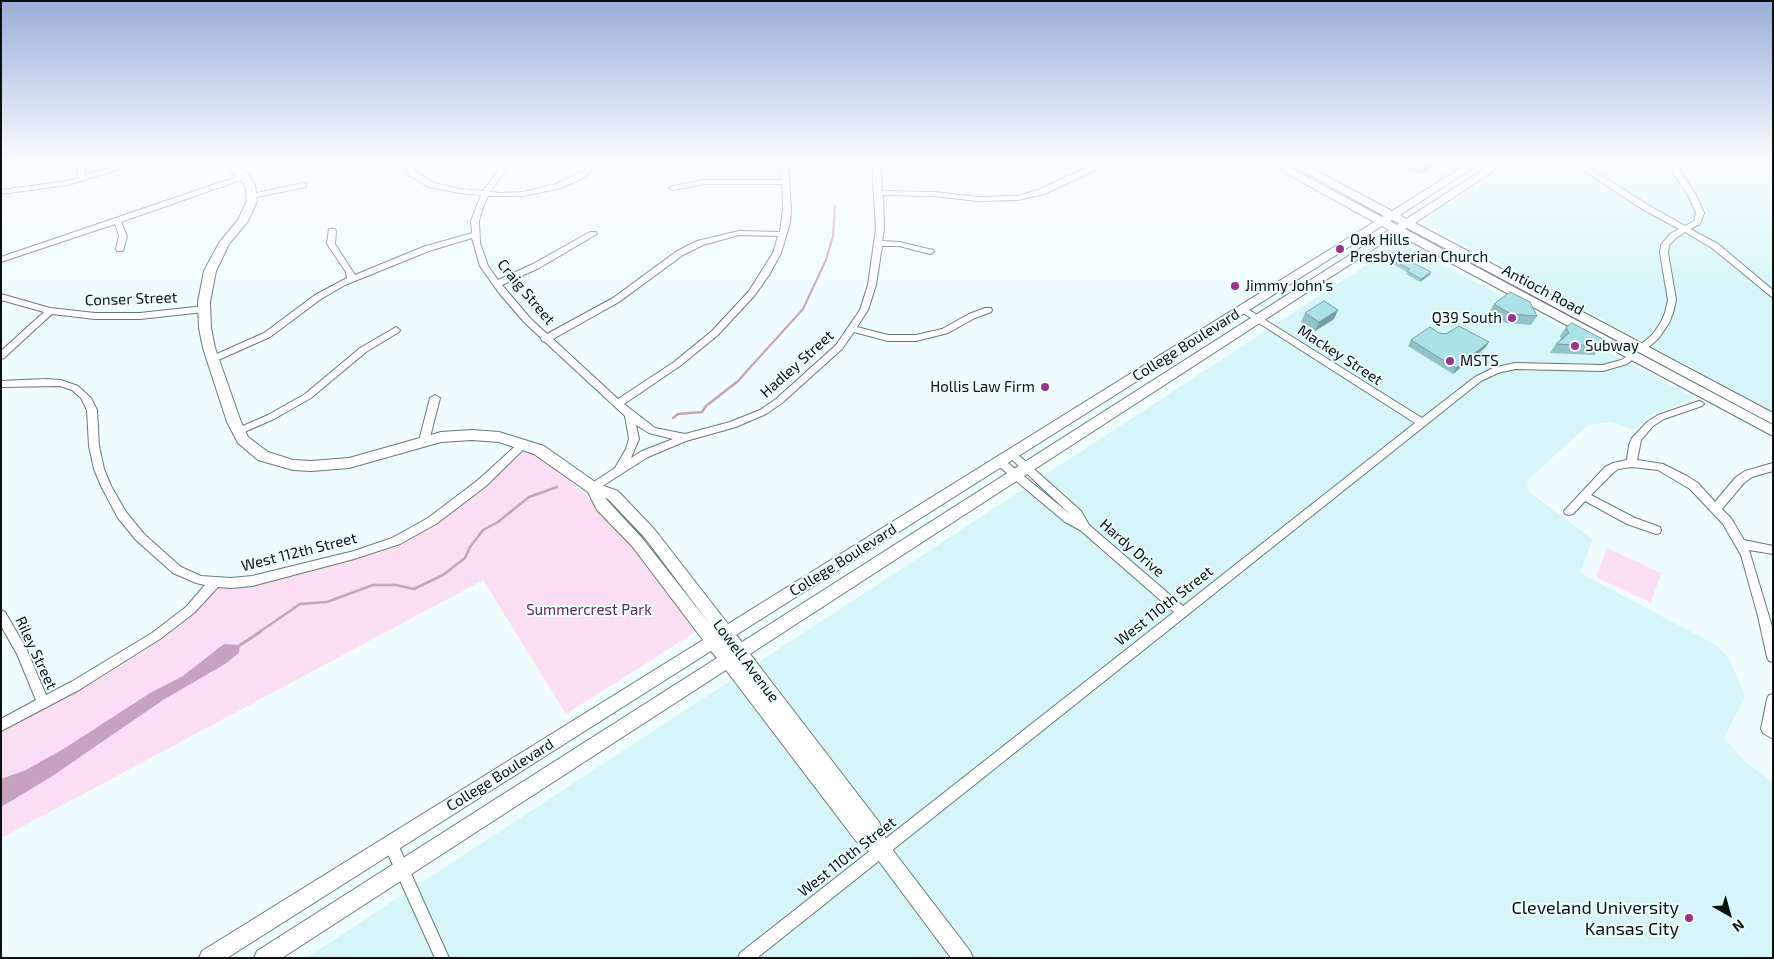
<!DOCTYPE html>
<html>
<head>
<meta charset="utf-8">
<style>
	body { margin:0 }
	#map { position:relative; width:1774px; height:959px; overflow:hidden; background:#f0fdfe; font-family:"Exo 2",sans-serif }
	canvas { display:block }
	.frame { position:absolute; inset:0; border:2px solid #081010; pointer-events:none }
	.north { position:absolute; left:1704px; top:889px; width:50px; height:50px; -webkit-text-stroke:4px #f0fdfe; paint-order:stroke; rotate:142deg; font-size:14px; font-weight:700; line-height:20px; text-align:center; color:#081010 }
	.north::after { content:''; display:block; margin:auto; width:18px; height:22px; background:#081010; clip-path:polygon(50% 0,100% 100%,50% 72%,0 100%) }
</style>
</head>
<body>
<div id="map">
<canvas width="1774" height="959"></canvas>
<div class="frame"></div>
<div class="north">N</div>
</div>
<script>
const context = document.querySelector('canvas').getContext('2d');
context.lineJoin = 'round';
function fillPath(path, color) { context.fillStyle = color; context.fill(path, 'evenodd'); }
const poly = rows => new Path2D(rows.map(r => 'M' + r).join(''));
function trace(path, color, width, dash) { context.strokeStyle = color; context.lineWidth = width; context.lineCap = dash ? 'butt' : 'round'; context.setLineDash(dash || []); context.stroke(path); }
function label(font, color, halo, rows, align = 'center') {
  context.font = font + ' "Exo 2",sans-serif'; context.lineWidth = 4; context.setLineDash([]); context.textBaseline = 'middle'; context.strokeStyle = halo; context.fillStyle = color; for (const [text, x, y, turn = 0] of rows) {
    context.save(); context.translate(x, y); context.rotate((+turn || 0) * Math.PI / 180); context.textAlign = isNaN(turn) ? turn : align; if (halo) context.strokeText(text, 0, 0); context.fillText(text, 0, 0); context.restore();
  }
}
fillPath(poly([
	[1512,162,1773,162,1773,412,1428,225,1425,221,1427,218],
	[1397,245,1405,245,1695,398,1648,416,1635,430,1611,422,1588,425,1527,481,1530,493,1593,539,1580,573,1718,646,1730,660,1745,697,1724,738,1743,760,1773,782,1773,958,306,958]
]), '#d5f5f8');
fillPath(poly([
	[528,452,537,455,564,475,611,519,631,541,697,631,566,714,483,580,1,838,1,731,99,679,140,654,185,622,214,592,221,588,246,587,264,583,373,554,395,547,412,539,448,515,522,454],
	[1607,548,1661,573,1651,603,1596,577]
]), '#fbddf4');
fillPath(poly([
	[224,644,240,645,239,653,225,664,163,700,51,777,1,807,1,779,26,770,65,748,150,693,183,676]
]), '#c7a2be');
trace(poly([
	[746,372,803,309,826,260,833,236,835,206]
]), '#c7a2be', 2);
trace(poly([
	[673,418,678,414,702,412,706,406,738,381,747,371],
	[258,633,300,604,327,602,373,585,396,585,414,589,443,575,465,558,470,547,483,530,498,522,529,497,557,487]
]), '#c7a2be', 2.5);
trace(poly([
	[240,645,260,632]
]), '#c7a2be', 3);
const street = poly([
	[76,162,84,162,85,175,129,162,141,162,68,185,1,194,1,190,67,181,78,178,76,162],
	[399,162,407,162,416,172,434,183,460,189,483,191,504,162,512,162,490,192,500,193,524,192,556,184,575,175,596,162,605,162,581,179,561,188,524,196,488,196,482,210,479,221,480,243,488,266,498,280,533,264,590,232,596,232,597,234,539,268,502,285,530,318,547,334,613,298,677,251,697,241,739,231,780,232,783,210,782,184,704,184,673,190,669,188,673,186,704,180,781,180,780,162,788,162,791,210,790,223,781,253,769,275,755,295,718,335,680,366,624,404,655,428,685,434,730,422,760,410,776,399,836,345,860,310,868,285,876,229,872,162,880,162,882,191,934,192,978,197,1018,196,1038,190,1085,168,1076,162,1085,162,1091,166,1097,162,1107,162,1094,171,1044,194,1018,200,978,201,934,196,883,195,884,229,882,241,899,242,933,250,934,252,930,254,899,246,882,246,876,285,868,310,857,327,888,335,916,335,942,329,969,314,985,308,991,308,992,310,991,312,975,318,948,333,916,341,888,341,854,332,842,349,782,403,766,414,736,427,686,441,648,457,593,492,589,491,588,488,589,485,615,468,626,449,629,439,625,416,545,342,542,341,541,338,524,322,499,293,480,266,472,238,429,251,345,285,321,299,270,337,216,361,210,361,209,359,210,357,264,333,315,295,347,278,346,272,327,244,329,229,335,229,336,231,335,244,355,275,423,247,472,233,471,221,481,195,460,193,429,187,410,176,399,162],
	[739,235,778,236,773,253,749,291,712,331,674,362,618,399,553,339,619,302,683,255,703,245,739,235],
	[636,425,649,433,673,439,642,451,631,458,639,439,636,425],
	[1571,162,1580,162,1648,205,1685,226,1694,221,1696,213,1688,195,1666,162,1674,162,1696,195,1704,213,1700,224,1690,229,1718,244,1773,290,1773,298,1712,248,1685,232,1676,238,1669,245,1668,253,1676,300,1673,313,1669,323,1659,338,1644,351,1638,351,1637,349,1638,347,1653,334,1661,322,1665,313,1668,300,1660,253,1661,245,1670,234,1679,229,1642,209,1571,162],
	[1766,162,1773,162,1773,166,1770,166,1766,162],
	[242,175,245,175,249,177,121,222,127,236,123,251,117,251,116,249,119,236,115,224,1,262,1,257,242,175],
	[303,183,306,183,306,187,252,198,248,196,252,194,303,183],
	[1,294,50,308,95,313,140,313,204,306,208,309,204,312,140,319,95,319,52,314,4,358,1,359,1,351,44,312,1,300,1,294],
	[1243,306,1422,418,1475,377,1493,368,1515,363,1603,365,1621,360,1633,353,1637,356,1627,364,1603,371,1515,369,1498,373,1481,381,757,958,738,958,740,953,1174,612,1080,530,1065,522,996,464,994,461,996,458,1002,458,1071,515,1006,454,1008,451,1014,451,1081,511,1089,525,1183,606,1415,423,1240,311,1240,307,1243,306],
	[396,327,400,330,399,332,366,352,311,398,274,419,242,433,236,433,234,431,236,429,268,415,305,394,360,348,396,327],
	[44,379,61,380,78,386,91,398,97,410,99,446,104,469,111,486,126,512,144,534,181,567,201,576,231,578,252,576,354,551,392,538,428,518,478,480,521,441,524,440,529,444,486,486,436,524,400,544,354,559,252,586,231,588,218,587,194,613,160,639,79,690,1,731,1,719,36,700,17,654,1,626,1,610,5,612,26,648,46,695,71,682,152,633,186,607,205,585,196,583,173,573,136,540,118,518,101,486,94,469,89,446,87,410,81,398,72,390,60,386,1,387,1,381,44,379],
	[435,395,440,398,429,441,424,445,419,441,430,398,435,395],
	[1699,401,1702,402,1704,404,1702,406,1664,419,1653,426,1641,440,1637,460,1663,464,1687,476,1698,483,1715,502,1736,477,1745,471,1773,463,1773,471,1752,477,1744,483,1722,509,1731,518,1744,540,1773,546,1773,554,1749,550,1773,630,1773,662,1769,661,1767,657,1758,616,1741,555,1723,524,1690,489,1658,470,1632,467,1618,469,1613,473,1591,495,1635,518,1660,527,1661,530,1660,533,1656,534,1627,524,1585,501,1573,514,1569,515,1565,514,1564,511,1605,467,1613,463,1627,460,1629,445,1632,438,1647,422,1658,415,1699,401],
	[1773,694,1773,739,1763,733,1761,729,1767,699,1769,695,1773,694],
	[390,836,395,838,449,958,435,958,383,843,385,838,390,836]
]);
const secondary = poly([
	[223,162,234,162,249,175,255,185,257,201,248,221,229,244,216,271,210,302,211,328,215,348,241,422,248,437,268,452,293,460,311,461,349,458,441,432,472,430,499,432,544,446,598,484,618,491,655,530,728,624,1374,222,1266,162,1279,162,1382,217,1384,216,1287,162,1300,162,1392,211,1470,162,1482,162,1400,215,1406,219,1495,162,1507,162,1415,223,1773,413,1773,424,1407,228,1405,229,1773,425,1773,436,1397,234,750,654,879,822,888,844,970,951,973,958,951,958,875,856,856,841,726,670,282,958,254,958,257,951,717,658,711,651,227,958,199,958,202,951,703,640,632,546,597,510,588,492,534,454,499,442,472,440,441,442,349,468,311,471,293,470,258,460,238,443,227,422,203,348,199,328,198,302,204,271,219,243,238,220,247,201,245,185,223,162],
	[1392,220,1399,223,1397,225,1390,221,1392,220],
	[1382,226,1389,230,742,642,736,635,1382,226],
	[605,498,608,499,645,538,712,627,642,538,605,498]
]);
trace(street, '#65787a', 2);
trace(secondary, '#65787a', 2);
fillPath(street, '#fff');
fillPath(secondary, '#fff');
fillPath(poly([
	[1394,162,1434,162,1431,168,1420,175],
	[1385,256,1430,275,1420,282,1406,274,1407,272,1384,259],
	[1494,304,1537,316,1531,325,1506,323,1489,313],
	[1338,310,1334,319,1315,331,1301,322,1305,313],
	[1566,327,1606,341,1594,355,1550,353,1556,344,1561,339,1560,336],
	[1411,340,1489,342,1485,348,1453,374,1408,346]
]), '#92c2c8');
fillPath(poly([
	[1431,162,1434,162,1431,168,1420,175,1424,166],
	[1431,272,1430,275,1420,282,1421,279],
	[1338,310,1334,319,1315,331,1319,322],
	[1606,341,1599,350,1594,355,1601,346],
	[1489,342,1485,348,1453,374,1456,368]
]), '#779ea2');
const building = poly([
	[1416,162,1431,162,1424,166,1416,162],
	[1391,252,1431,272,1421,279,1407,271,1410,269,1385,256,1391,252],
	[1510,292,1530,302,1537,316,1511,314,1494,304,1510,292],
	[1324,301,1338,310,1319,322,1305,313,1324,301],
	[1572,323,1606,341,1601,346,1556,344,1569,333,1566,327,1572,323],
	[1459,326,1489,342,1456,368,1411,340,1430,327,1439,333,1446,334,1459,326]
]);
fillPath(building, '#aae2e8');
trace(building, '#779ea2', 1);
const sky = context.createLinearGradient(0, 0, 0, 296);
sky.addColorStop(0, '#9badd7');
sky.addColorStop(0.55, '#f8feff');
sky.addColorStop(1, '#f8feff00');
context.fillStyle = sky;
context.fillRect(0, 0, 1774, 296);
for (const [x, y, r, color] of [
	[1340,249,5,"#9f2f8d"],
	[1235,286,5,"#9f2f8d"],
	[1512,318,5,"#9f2f8d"],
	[1575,346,5,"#9f2f8d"],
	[1450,361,5,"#9f2f8d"],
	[1045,387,5,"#9f2f8d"],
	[1689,918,5,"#9f2f8d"]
]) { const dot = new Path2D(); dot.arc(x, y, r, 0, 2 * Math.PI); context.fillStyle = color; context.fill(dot); trace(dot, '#f0fdfe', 2); }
label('15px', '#081010', '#f0fdfe', [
	["Oak Hills",1350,240],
	["Presbyterian Church",1350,257],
	["Jimmy John's",1245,286],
	["Q39 South",1502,318,"right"],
	["Subway",1585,346],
	["MSTS",1460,361],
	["Hollis Law Firm",1035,387,"right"]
], 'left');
label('15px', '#081010', '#f0fdfe', [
	["Antioch Road",1543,290,28],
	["Craig Street",526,292,50],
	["Conser Street",131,299,-2],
	["College Boulevard",1186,345,-32],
	["Mackey Street",1340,355,33],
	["Hadley Street",797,364,-42],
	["Hardy Drive",1132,548,41],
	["West 112th Street",299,552,-14],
	["College Boulevard",843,560,-32],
	["West 110th Street",1164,606,-38],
	["Riley Street",36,653,65],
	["Lowell Avenue",746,661,53],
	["College Boulevard",500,775,-32],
	["West 110th Street",847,857,-38]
]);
label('15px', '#5a2a51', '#f0fdfe', [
	["Summercrest Park",589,610]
]);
label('18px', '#081010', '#f0fdfe', [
	["Cleveland University",1679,908],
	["Kansas City",1679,929]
], 'right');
</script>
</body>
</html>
